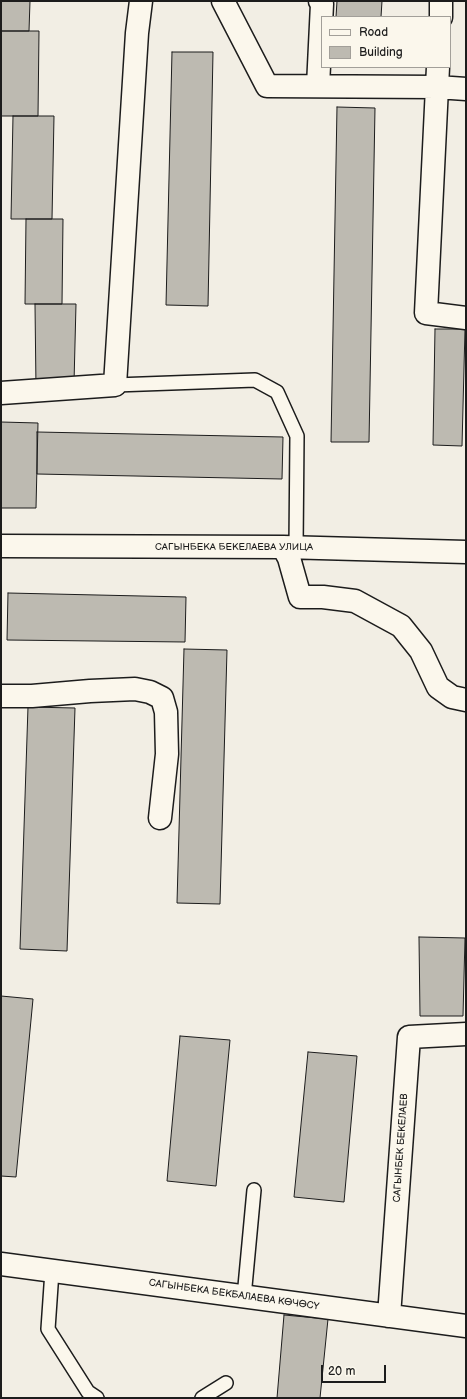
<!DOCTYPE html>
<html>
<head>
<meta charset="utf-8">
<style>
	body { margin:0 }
	#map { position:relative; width:467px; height:1399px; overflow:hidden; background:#f2eee4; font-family:"Balsamiq Sans",sans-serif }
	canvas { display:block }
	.frame { position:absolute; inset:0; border:2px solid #1c1c1c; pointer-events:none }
	.legend { position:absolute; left:321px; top:16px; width:130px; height:52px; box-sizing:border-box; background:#fbf7ec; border:1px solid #a29f99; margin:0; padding:5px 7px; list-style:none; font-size:12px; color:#1c1c1c }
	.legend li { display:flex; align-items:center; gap:8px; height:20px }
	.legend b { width:20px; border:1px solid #a29f99 }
	.scale { position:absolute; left:321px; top:1365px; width:65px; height:18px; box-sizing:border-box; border:2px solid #1c1c1c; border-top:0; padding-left:5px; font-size:12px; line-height:14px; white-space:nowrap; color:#1c1c1c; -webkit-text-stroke:3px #fbf7ec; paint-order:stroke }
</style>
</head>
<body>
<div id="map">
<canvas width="467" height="1399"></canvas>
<div class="frame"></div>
<ul class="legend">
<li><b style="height:5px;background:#fbf7ec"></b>Road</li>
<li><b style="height:11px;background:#bdbab1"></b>Building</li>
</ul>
<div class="scale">20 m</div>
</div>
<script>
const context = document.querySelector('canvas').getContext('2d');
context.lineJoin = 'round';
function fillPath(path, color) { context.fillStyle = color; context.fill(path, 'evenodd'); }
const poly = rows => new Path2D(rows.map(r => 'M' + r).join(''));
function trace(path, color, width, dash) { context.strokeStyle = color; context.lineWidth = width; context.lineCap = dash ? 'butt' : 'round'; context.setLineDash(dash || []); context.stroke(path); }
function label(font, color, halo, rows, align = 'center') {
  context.font = font + ' "Balsamiq Sans",sans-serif'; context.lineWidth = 3; context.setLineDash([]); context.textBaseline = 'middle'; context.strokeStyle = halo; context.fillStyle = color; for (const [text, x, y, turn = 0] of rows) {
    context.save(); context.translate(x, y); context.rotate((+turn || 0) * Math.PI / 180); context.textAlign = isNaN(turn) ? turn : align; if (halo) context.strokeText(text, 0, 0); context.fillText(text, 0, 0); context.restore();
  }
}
const building = poly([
	[1,1,30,1,29,31,1,31,1,1],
	[337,1,382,1,381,17,336,17,337,1],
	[1,31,39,31,38,116,1,116,1,31],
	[172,52,213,52,208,306,166,305,172,52],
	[337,107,375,108,369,442,331,442,337,107],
	[13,116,54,116,52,219,11,219,13,116],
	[26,219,63,219,62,304,25,304,26,219],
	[35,304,76,304,74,383,36,388,35,304],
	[435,329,465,329,462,446,433,445,435,329],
	[1,422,38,423,36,508,1,508,1,422],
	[37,432,283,437,282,479,37,474,37,432],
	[8,593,186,597,185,642,7,640,8,593],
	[184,649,227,650,220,904,177,903,184,649],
	[28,707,75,708,67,951,20,949,28,707],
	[419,937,465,938,463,1016,420,1016,419,937],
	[1,996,33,999,16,1177,1,1176,1,996],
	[180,1036,230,1040,216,1186,167,1181,180,1036],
	[308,1052,357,1056,344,1202,294,1197,308,1052],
	[284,1315,328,1319,320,1398,277,1398,284,1315]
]);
fillPath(building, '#bdbab1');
trace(building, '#1c1c1c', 1);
const service = poly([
	[115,385,255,380,277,392,297,436,296,547],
	[52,1271,48,1329,88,1392,97,1398],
	[244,1297,254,1190],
	[202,1398,226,1383]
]);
const minor = poly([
	[223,1,267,86,437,87,438,67],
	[441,17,441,1],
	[318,86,322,4,320,1],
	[466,89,437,87,426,313,466,318],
	[1,393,115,385,137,33,141,1],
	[1,546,283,547,466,552],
	[283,547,289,558,300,597,323,597,355,601,401,626,421,651,438,687,452,697,466,700],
	[1,696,32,696,90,691,135,689,150,692,162,698,166,712,167,754,160,818],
	[1,1264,466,1326],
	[389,1316,409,1037,466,1034]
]);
trace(service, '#1c1c1c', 16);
trace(minor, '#1c1c1c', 25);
trace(service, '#fbf7ec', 13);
trace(minor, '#fbf7ec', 22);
label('10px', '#1c1c1c', '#fbf7ec', [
	["САГЫНБЕКА БЕКЕЛАЕВА УЛИЦА",234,547],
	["САГЫНБЕК БЕКЕЛАЕВ",401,1148,-86],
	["САГЫНБЕКА БЕКБАЛАЕВА КӨЧӨСҮ",234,1295,8]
]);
</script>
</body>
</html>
